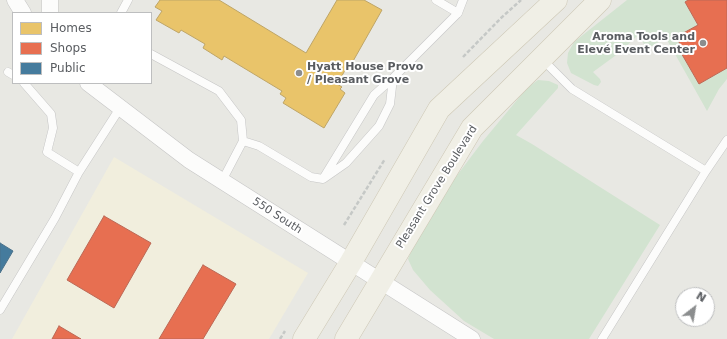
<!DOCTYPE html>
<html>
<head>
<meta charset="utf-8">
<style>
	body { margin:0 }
	#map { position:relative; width:727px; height:339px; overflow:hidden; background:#e8e8e3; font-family:"DejaVu Sans",sans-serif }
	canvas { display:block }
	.legend { position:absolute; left:12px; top:12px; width:140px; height:72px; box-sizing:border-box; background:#fff; border:1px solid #bdbebf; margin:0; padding:5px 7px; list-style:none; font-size:12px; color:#595c60 }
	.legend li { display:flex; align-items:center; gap:8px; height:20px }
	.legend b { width:20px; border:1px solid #bdbebf }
	.north { position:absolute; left:675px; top:287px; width:40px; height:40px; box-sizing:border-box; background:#fff; border:1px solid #bdbebf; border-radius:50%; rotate:31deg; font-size:11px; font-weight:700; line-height:16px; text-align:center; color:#595c60 }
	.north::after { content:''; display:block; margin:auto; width:14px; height:18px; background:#8b8d8e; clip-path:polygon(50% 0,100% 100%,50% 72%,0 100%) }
</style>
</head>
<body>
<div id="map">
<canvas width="727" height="339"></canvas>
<ul class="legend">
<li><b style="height:11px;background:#e9c46a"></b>Homes</li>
<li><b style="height:11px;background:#e76f51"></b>Shops</li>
<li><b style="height:11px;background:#457b9d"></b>Public</li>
</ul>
<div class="north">N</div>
</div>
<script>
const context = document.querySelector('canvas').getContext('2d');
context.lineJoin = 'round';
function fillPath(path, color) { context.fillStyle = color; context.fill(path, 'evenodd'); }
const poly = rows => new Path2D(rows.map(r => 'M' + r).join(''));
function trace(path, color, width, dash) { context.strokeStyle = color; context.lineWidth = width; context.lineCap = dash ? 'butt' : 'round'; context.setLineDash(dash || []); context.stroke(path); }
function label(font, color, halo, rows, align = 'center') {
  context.font = font + ' "DejaVu Sans",sans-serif'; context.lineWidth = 4; context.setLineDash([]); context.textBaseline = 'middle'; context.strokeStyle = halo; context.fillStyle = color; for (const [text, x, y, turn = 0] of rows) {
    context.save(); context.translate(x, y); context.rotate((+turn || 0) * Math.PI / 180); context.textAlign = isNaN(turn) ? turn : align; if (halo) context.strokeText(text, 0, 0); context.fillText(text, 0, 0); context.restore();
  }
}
fillPath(poly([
	[114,157,308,273,269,339,12,339]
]), '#f1eedd');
fillPath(poly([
	[627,0,688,0,685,2,698,25,676,37,683,49,680,51,699,84,727,68,727,79,719,89,707,111,666,38,652,46,647,46,644,44,638,35,619,53,593,72,600,79,601,82,598,86,594,85,571,73,567,63,568,53,574,42],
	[538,80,549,81,558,85,558,88,516,135,532,144,660,225,589,339,494,339,464,321,430,290,413,270,408,259,412,249,455,178,483,141,527,88]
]), '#d2e3d0');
const homes = poly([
	[160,0,219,0,306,53,337,0,364,0,382,10,352,63,350,62,337,84,342,87,340,89,345,93,324,128,283,103,286,98,280,94,282,91,224,56,222,60,203,48,205,44,181,30,179,33,156,20,162,11,155,7,160,0]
]);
fillPath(homes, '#e9c46a');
trace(homes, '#bea567', 1);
const shops = poly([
	[688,0,727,0,727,68,699,84,680,51,683,49,676,37,698,25,685,2,688,0],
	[104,216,151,243,114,308,67,280,104,216],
	[203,265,236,284,203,339,159,339,203,265],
	[59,326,81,339,52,339,59,326]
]);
fillPath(shops, '#e76f51');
trace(shops, '#bc6956', 1);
const public = poly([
	[0,243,13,251,0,273,0,243]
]);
fillPath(public, '#457b9d');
trace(public, '#4b728b', 1);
const service = poly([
	[121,13,128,0],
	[458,13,463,0],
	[151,54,219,91,241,120,243,141],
	[542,59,572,89,706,171],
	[8,72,13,75],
	[24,83,51,114,53,128,47,152,79,172],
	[324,177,374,95,393,78],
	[222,181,243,141,259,146,311,177,323,179,346,163,379,126,390,104,393,78,458,13,436,0],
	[0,310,55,218,79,172,120,108],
	[602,339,706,171,727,140]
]);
const minor = poly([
	[15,0,23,13],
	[50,13,50,0],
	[88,83,189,160,472,339]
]);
const primary = poly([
	[304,339,351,262,439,109,556,0],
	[346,339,472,128,600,0]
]);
trace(service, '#c5c5c5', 9);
trace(minor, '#c5c5c5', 17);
trace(primary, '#cdc7b4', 23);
trace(poly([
	[463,57,501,18,521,0],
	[344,225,385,159],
	[280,339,285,331]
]), '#c5c8c6', 2.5, [4, 2]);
trace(service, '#fcfcfb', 8);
trace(minor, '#fcfcfb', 16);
trace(primary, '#f0efe6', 22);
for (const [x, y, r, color] of [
	[703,43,4,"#8b8d8e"],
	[299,73,4,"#8b8d8e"]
]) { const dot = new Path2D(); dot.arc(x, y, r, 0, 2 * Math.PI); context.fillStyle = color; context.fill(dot); trace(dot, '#fff', 1.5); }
label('bold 11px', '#595c60', '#fff', [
	["Aroma Tools and",695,37],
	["Elevé Event Center",695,50],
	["Hyatt House Provo",307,67,"left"],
	["/ Pleasant Grove",307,80,"left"]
], 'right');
label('11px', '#595c60', '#fff', [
	["Pleasant Grove Boulevard",437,187,-58],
	["550 South",277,216,33]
]);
</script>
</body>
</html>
